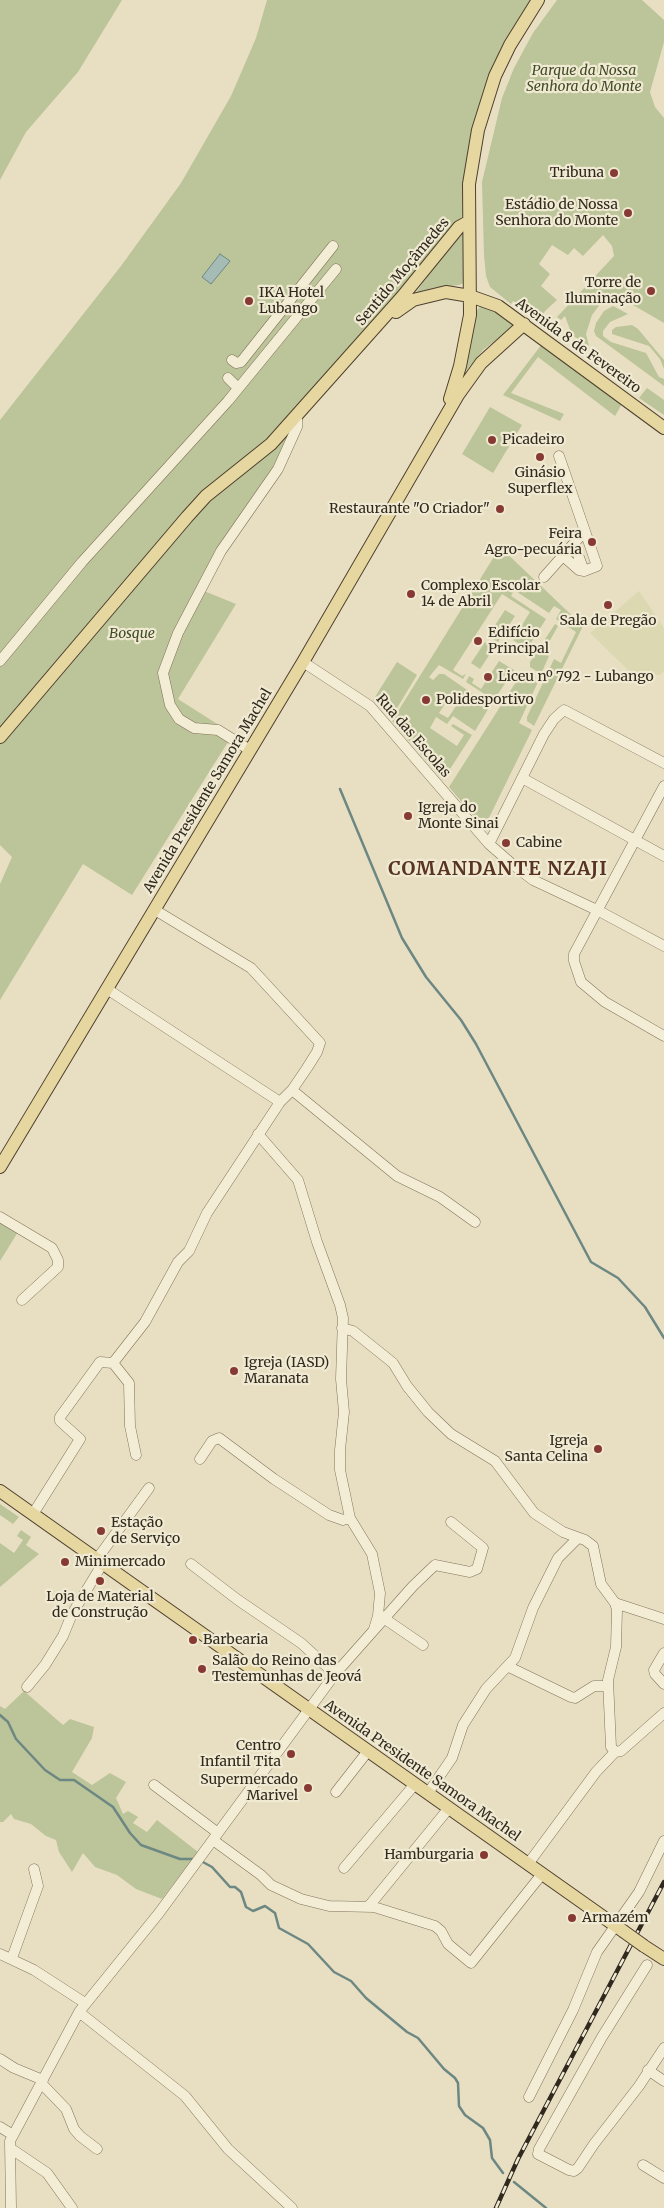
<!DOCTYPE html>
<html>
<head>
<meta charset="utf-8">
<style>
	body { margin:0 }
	canvas { display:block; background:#e8dfc3 }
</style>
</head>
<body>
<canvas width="664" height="2208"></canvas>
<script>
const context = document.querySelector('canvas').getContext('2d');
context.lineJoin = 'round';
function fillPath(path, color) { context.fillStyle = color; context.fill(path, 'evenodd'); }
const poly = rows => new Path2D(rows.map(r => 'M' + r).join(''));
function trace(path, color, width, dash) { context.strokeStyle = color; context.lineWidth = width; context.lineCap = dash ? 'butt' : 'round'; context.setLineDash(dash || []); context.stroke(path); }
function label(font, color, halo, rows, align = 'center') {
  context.font = font + ' Merriweather,serif'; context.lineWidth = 4.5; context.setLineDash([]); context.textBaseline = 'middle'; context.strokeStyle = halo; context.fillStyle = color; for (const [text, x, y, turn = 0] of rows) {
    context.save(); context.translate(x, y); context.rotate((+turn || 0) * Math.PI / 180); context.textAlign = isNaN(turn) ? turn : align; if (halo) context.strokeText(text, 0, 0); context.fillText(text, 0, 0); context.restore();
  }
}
fillPath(poly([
	[639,591,664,628,664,671,660,675,630,672,590,633]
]), '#dcd8b2');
fillPath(poly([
	[0,0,122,0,78,72,26,132,0,180],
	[267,0,531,0,506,41,464,214,387,309,302,403,299,431,278,478,221,559,204,591,236,604,178,699,233,734,132,895,83,864,0,1000,0,884,12,857,0,845,0,420,121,266,181,183,231,96,256,38],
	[557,0,642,0,664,20,664,42,650,92,655,107,664,118,664,323,626,301,612,297,601,303,592,315,586,334,589,346,572,335,565,316,561,320,557,317,614,256,612,246,603,235,583,256,574,248,568,255,552,245,539,264,550,274,541,286,557,300,545,311,539,321,513,301,511,304,490,287,486,276,484,256,482,182,502,98,514,68,533,33],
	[460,232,464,233,464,283,459,285,434,288,414,295],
	[481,306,514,321,514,326,483,350,465,372,477,310],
	[613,306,628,314,610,322,603,331,603,336,611,342,646,353,659,377,664,379,664,386,596,336,594,331,596,323,604,311],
	[632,325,638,329,664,360,664,369,660,359,649,346,612,334,612,330,616,327],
	[542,344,623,402,615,416,538,357,511,393,564,414,560,421,503,395],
	[647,388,664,400,664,415,639,398],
	[490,407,522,425,493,473,462,454],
	[500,547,583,626,534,726,527,721,527,717,554,659,561,663,576,632,556,619,561,610,554,606,549,613,514,590,511,596,546,619,527,649,513,640,530,612,502,594,453,670,462,676,466,674,463,679,439,665,429,677,433,680,439,674,444,674,490,706,475,731,453,716,447,724,436,717,430,728,457,746,464,735,451,726,453,724,472,735,443,780,392,721],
	[453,692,462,697,448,718,439,713],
	[505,610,515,616,498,642,488,636],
	[555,624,558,626,543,653,549,656,541,674,530,667,530,662],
	[485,642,494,648,480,669,471,663],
	[499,661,514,670,494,700,466,682,469,676,474,679,472,683,481,689],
	[397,662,417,675,394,713,373,700],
	[527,673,538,682,519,723,532,730,484,828,449,787,521,674],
	[0,1221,18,1232,0,1261],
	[0,1504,19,1517,13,1524,0,1515],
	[21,1530,31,1537,26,1545,39,1554,0,1587,0,1543,14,1553,23,1540,17,1536],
	[24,1691,63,1725,70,1719,94,1727,92,1738,72,1772,92,1785,110,1773,126,1782,116,1798,123,1814,128,1811,138,1817,133,1823,147,1832,157,1820,198,1852,162,1899,136,1889,117,1875,95,1867,83,1853,72,1872,59,1852,56,1840,46,1836,31,1824,14,1819,11,1814,3,1822,0,1822,0,1706,5,1709]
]), '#bcc499');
const water = poly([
	[220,254,230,261,211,284,202,277,220,254]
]);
fillPath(water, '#a5bbb6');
trace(water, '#6d8883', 1);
trace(poly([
	[340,789,402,938,426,977,461,1020,476,1044,591,1262,618,1278,645,1307,664,1338],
	[0,1715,8,1722,16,1739,45,1770,60,1780,74,1780,113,1807,130,1833,141,1845,180,1859,196,1859],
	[201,1861,212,1867,230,1887,235,1887,241,1892,246,1907,253,1911,265,1906,275,1913,279,1928,308,1944,334,1972,351,1981,366,1998,407,2032,418,2038,444,2069,455,2078,458,2083,459,2106,465,2115,483,2128,490,2140,492,2158,503,2173],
	[514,2182,546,2208]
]), '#6d8883', 2.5);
const minor = poly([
	[232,360,236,363,241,362,333,246],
	[228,378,238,388],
	[559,456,597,566,584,571,574,544],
	[563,556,579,570,584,571],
	[544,577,585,531],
	[0,661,82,562,228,401,336,269],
	[303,662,370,706,489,844,512,864,533,880,599,911,664,946],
	[245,747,218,730,194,728,179,719,170,705,163,673,178,633,221,551,278,469,297,427,297,415],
	[522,778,664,856],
	[664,786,574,954,574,961,581,982,605,1002,664,1036],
	[489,844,544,734,554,719,564,710,664,763],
	[107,989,280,1102],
	[292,1090,397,1176,440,1197,475,1222],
	[258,1134,298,1180,317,1242,340,1305,343,1318,341,1379,344,1412,340,1450,340,1470,350,1518,372,1554,380,1593,378,1616,374,1629],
	[0,1217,52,1248,58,1260,58,1267,22,1300],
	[342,1328,353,1331,393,1363,407,1386,428,1412,451,1434,495,1461,534,1513,563,1532,585,1540,593,1546,601,1584,615,1603,617,1610,616,1647,608,1680,611,1747,615,1752],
	[113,1363,145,1322,178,1262,189,1251,207,1213,280,1102,292,1090,307,1068,317,1052,320,1043,251,968,155,910],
	[200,1459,212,1441,219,1438,274,1479,329,1515,343,1520,350,1518],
	[33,1514,80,1439,60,1421,60,1417,100,1362,113,1363,129,1383,130,1426,136,1455],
	[97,1559,149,1488],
	[191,1564,238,1600,301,1643,335,1674],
	[615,1603,664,1619],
	[385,1619,423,1645],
	[664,1653,654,1670,655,1674,664,1684],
	[509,1667,571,1697,575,1698,594,1686,608,1686],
	[27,1687,45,1665,63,1636,72,1614,103,1563],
	[154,1785,218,1833],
	[336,1792,368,1751],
	[428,1793,452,1758,463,1725,486,1689,515,1658,533,1608,558,1558,578,1538],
	[213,1840,261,1875,271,1885,301,1899,329,1906,374,1907,435,1926,441,1931,448,1944,471,1963,542,1874],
	[528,1864,596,1772,615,1752,621,1751,664,1713],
	[344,1868,415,1784],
	[369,1906,449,1808],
	[0,1954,34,1970,85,2003],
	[12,1958,38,1886,34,1869],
	[647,1965,602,2037,539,2149,538,2154,569,2170,574,2171,578,2168,594,2144,639,2086,664,2048],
	[79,2012,185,2096,228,2149,292,2208],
	[0,2059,14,2068,43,2080],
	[648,2070,664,2081],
	[41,2083,66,2109,74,2129,80,2136,97,2149],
	[529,2097,573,2010,597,1952,639,1892,664,1841],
	[0,2127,13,2135],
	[10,2148,47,2173,72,2208],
	[643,2165,664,2178],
	[11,2208,10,2141,79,2012,159,1913,335,1674,413,1586,435,1565,470,1572,477,1569,483,1548,451,1522]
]);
const major = poly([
	[396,312,413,300,446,292,470,296,498,306,664,428],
	[450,399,460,366,470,315,469,184,478,130,495,76,510,45,538,0],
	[0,737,187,517,206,496,271,444,402,297,459,227,468,222],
	[0,1167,303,662,458,395,481,363,524,324],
	[0,1491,623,1931],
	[644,1946,664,1959]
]);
trace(minor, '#80725c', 11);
trace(major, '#4e4030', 14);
trace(minor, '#f4edd5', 10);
trace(major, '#e6d69f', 12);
const rail = poly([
	[496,2208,518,2159,664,1882]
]);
trace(rail, '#31291e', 4.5);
trace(rail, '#f0ead2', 2.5, [8]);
const majorBridge = poly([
	[623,1931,644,1946]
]);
trace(majorBridge, '#4e4030', 14, []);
trace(majorBridge, '#e6d69f', 12);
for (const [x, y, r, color] of [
	[614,173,5,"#873a34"],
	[628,213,5,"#873a34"],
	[651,291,5,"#873a34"],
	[249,301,5,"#873a34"],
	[492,440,5,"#873a34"],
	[540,457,5,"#873a34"],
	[500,509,5,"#873a34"],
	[592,542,5,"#873a34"],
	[411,594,5,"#873a34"],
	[608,605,5,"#873a34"],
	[478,641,5,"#873a34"],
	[488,677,5,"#873a34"],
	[426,700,5,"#873a34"],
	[408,816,5,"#873a34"],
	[506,843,5,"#873a34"],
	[234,1371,5,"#873a34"],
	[598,1449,5,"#873a34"],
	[101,1531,5,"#873a34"],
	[65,1562,5,"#873a34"],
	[100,1581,5,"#873a34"],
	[193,1640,5,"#873a34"],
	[202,1669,5,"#873a34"],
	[291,1754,5,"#873a34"],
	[308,1788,5,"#873a34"],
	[484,1855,5,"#873a34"],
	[572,1918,5,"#873a34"]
]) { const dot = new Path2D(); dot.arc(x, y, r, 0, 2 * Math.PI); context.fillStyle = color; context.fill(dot); trace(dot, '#f0ead2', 2); }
label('italic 14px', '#404b28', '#f0ead2', [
	["Parque da Nossa",584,71],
	["Senhora do Monte",584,87],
	["Bosque",132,634]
]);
label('14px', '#31291e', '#f0ead2', [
	["Tribuna",604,173,"right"],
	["Estádio de Nossa",618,205,"right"],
	["Senhora do Monte",618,221,"right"],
	["Torre de",641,283,"right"],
	["Iluminação",641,299,"right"],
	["IKA Hotel",259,293],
	["Lubango",259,309],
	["Picadeiro",502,440],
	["Ginásio",540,473,"center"],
	["Superflex",540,489,"center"],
	["Restaurante \"O Criador\"",490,509,"right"],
	["Feira",582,534,"right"],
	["Agro-pecuária",582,550,"right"],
	["Complexo Escolar",421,586],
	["14 de Abril",421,602],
	["Sala de Pregão",608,621,"center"],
	["Edifício",488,633],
	["Principal",488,649],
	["Liceu nº 792 - Lubango",498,677],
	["Polidesportivo",436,700],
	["Igreja do",418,808],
	["Monte Sinai",418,824],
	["Cabine",516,843],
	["Igreja (IASD)",244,1363],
	["Maranata",244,1379],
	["Igreja",588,1441,"right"],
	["Santa Celina",588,1457,"right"],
	["Estação",111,1523],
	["de Serviço",111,1539],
	["Minimercado",75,1562],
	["Loja de Material",100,1597,"center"],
	["de Construção",100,1613,"center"],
	["Barbearia",203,1640],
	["Salão do Reino das",212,1661],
	["Testemunhas de Jeová",212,1677],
	["Centro",281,1746,"right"],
	["Infantil Tita",281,1762,"right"],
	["Supermercado",298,1780,"right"],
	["Marivel",298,1796,"right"],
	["Hamburgaria",474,1855,"right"],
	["Armazém",582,1918]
], 'left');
label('14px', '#31291e', '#f0ead2', [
	["Sentido Moçâmedes",403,272,-50],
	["Avenida 8 de Fevereiro",578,346,36],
	["Rua das Escolas",413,736,49],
	["Avenida Presidente Samora Machel",208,791,-59],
	["Avenida Presidente Samora Machel",422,1771,35]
]);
context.letterSpacing = '1px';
label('bold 19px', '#593323', '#f0ead2', [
	["COMANDANTE NZAJI",498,870]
]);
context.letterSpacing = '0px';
</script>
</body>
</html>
